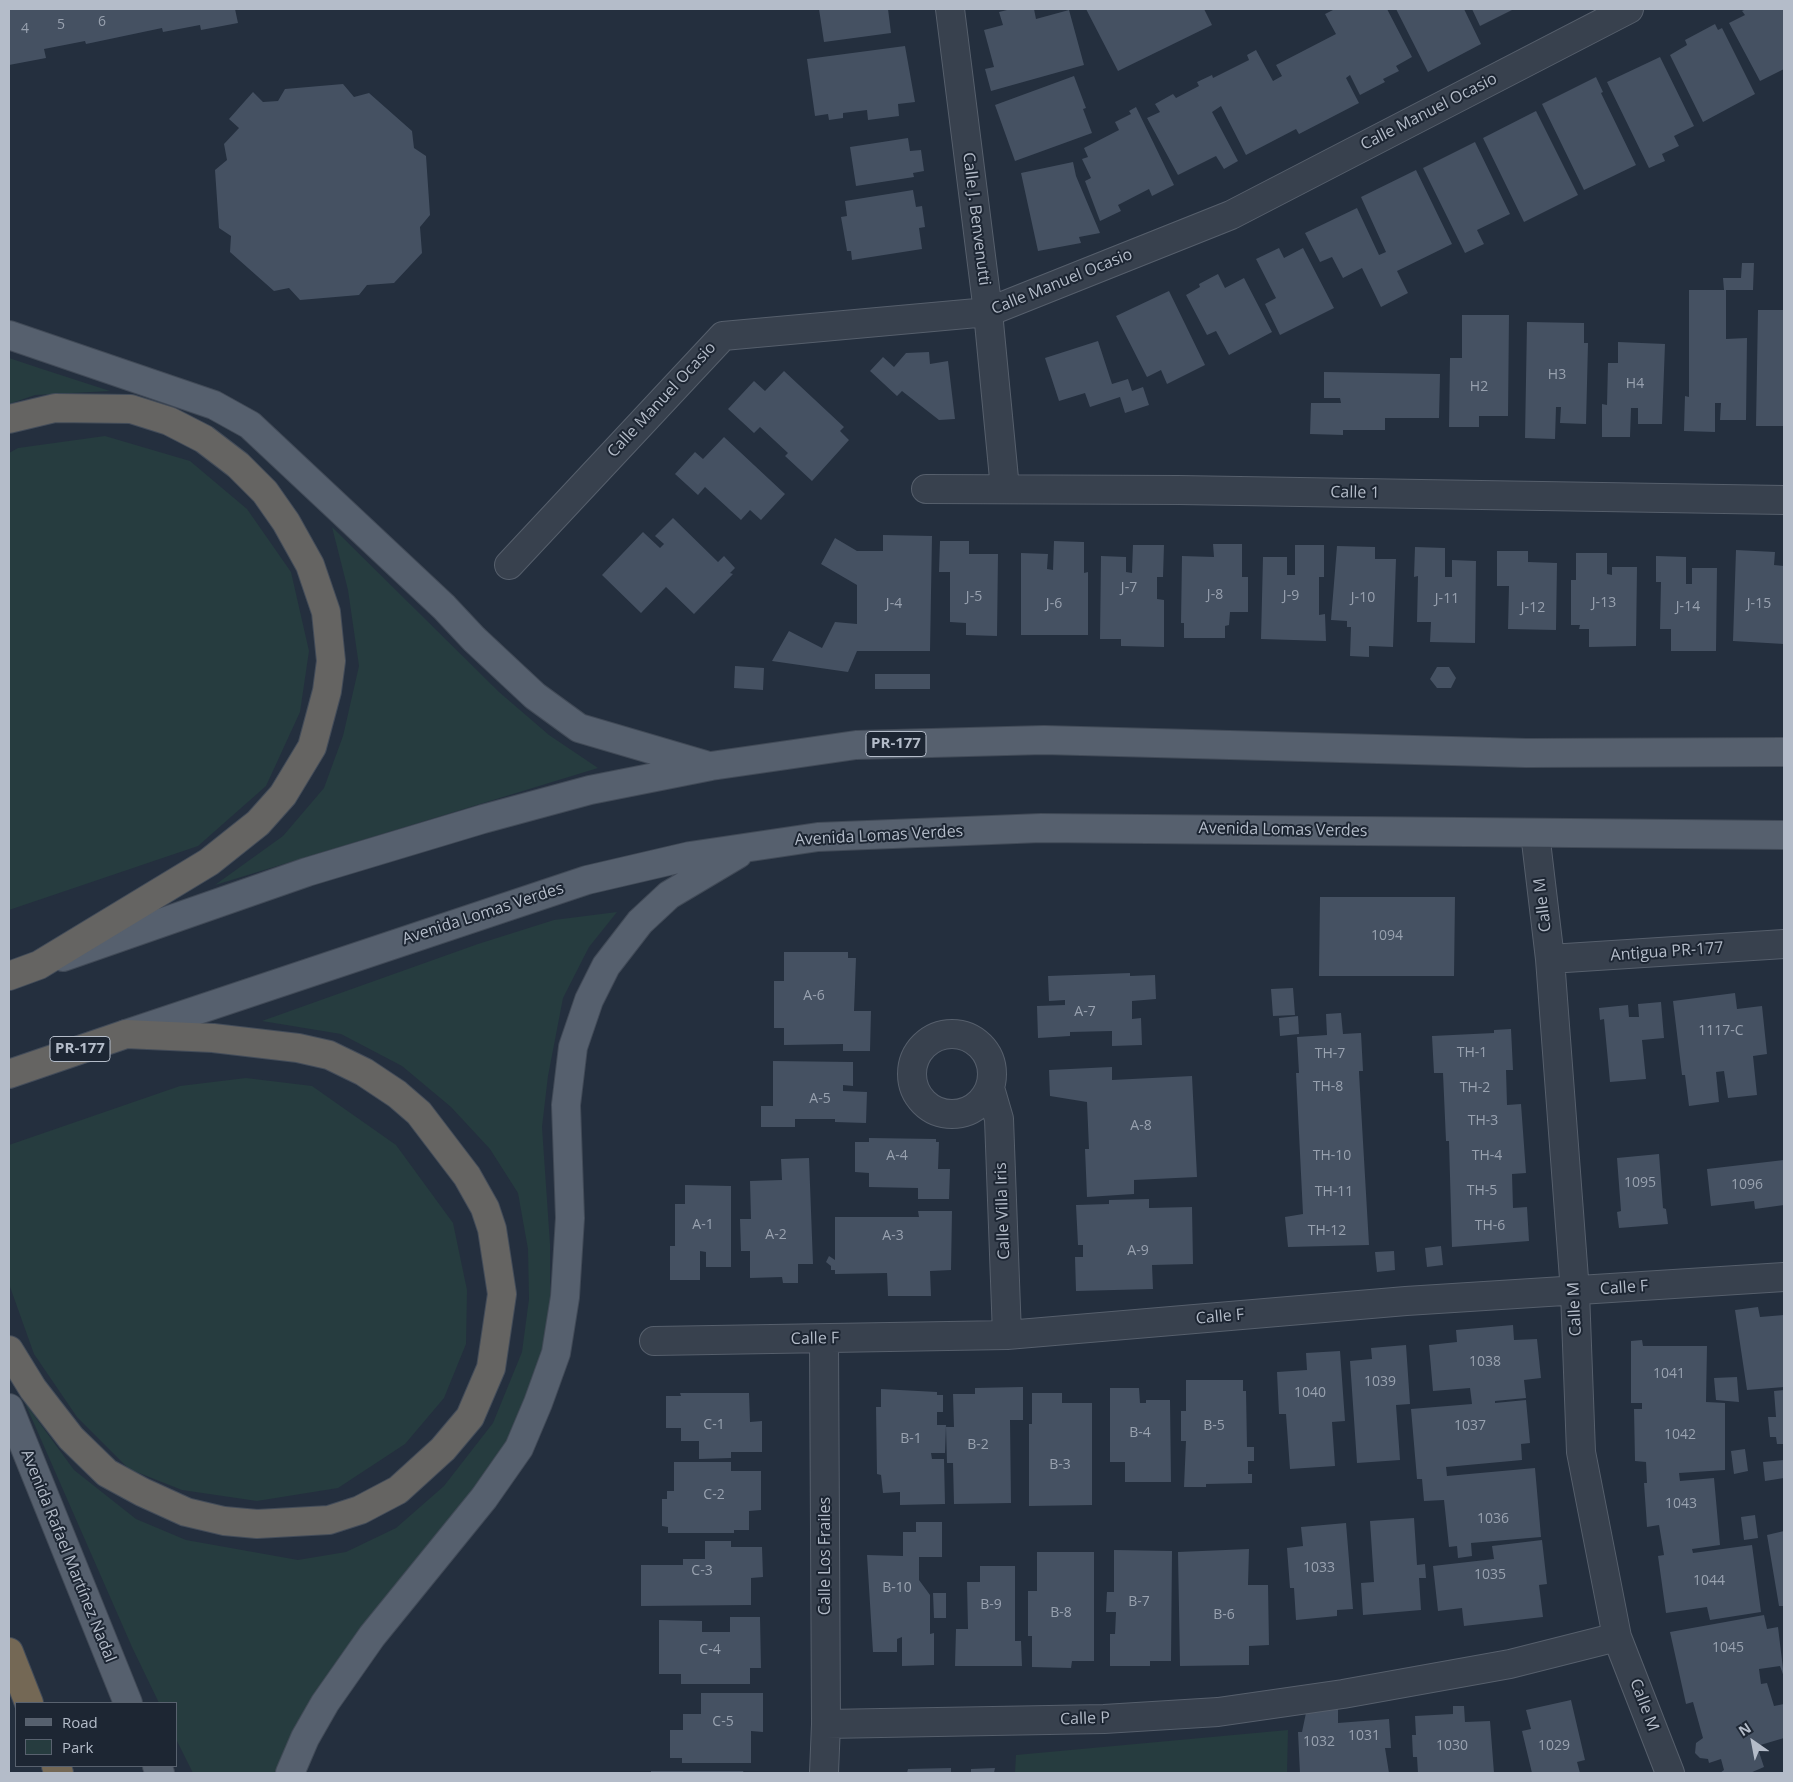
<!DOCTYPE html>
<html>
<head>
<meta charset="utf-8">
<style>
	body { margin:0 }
	#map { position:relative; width:1793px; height:1782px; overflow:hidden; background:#242f3e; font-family:"Open Sans",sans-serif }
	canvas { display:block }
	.frame { position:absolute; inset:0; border:10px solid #b4bcc9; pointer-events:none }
	.legend { position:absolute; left:15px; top:1702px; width:162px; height:65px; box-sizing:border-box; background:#1d2633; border:1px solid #59626f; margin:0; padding:6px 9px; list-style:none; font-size:15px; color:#b4bcc9 }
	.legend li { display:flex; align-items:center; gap:10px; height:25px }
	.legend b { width:25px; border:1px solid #59626f }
	.north { position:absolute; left:1728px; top:1717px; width:50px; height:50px; -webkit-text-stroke:4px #1d2633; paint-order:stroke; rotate:327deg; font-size:14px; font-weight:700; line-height:20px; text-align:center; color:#b4bcc9 }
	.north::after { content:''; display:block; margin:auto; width:18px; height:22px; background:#b4bcc9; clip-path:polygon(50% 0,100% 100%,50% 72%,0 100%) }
</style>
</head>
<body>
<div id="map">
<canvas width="1793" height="1782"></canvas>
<div class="frame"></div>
<ul class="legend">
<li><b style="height:6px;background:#56606e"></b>Road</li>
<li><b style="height:14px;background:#263c3f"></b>Park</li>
</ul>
<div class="north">N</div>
</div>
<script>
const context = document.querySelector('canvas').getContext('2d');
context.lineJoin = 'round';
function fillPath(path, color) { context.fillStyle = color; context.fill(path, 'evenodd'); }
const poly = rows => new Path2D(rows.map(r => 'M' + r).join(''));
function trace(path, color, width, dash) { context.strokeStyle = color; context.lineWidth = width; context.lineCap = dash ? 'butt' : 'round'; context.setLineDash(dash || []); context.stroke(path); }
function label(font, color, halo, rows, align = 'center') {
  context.font = font + ' "Open Sans",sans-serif'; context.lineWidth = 4; context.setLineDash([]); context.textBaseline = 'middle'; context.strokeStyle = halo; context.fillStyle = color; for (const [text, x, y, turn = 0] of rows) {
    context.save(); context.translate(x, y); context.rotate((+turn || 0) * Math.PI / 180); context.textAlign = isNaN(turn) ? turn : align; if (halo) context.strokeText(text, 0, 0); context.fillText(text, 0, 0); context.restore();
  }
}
fillPath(poly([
	[9,358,39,368,110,391,35,395,9,404],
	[105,436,190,461,247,509,291,572,309,651,300,712,266,786,198,846,9,910,9,453,18,448],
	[332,527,499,692,549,735,598,768,215,885,283,836,324,788,343,736,359,666,348,590],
	[617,912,589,947,563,998,548,1076,542,1127,550,1244,550,1299,543,1367,512,1440,320,1687,280,1773,193,1773,176,1739,176,1703,159,1703,132,1647,25,1403,74,1470,136,1519,186,1540,298,1560,346,1552,396,1528,444,1486,493,1423,522,1352,529,1299,528,1249,518,1193,490,1149,451,1107,402,1066,341,1034,262,1021,478,944,554,920],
	[246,1078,312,1086,396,1145,453,1223,467,1290,466,1344,444,1398,405,1444,338,1488,257,1501,182,1490,129,1469,77,1417,34,1354,9,1284,9,1145,180,1086],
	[1288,1730,1287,1773,1015,1773,1016,1755]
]), '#263c3f');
fillPath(poly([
	[9,9,235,9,238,23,201,30,200,25,163,32,162,28,86,44,85,41,44,49,46,58,9,65],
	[819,9,888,9,891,33,824,42],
	[1011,9,1034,9,1036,19,1069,10,1084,65,991,91,985,69,994,67,984,30,1003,25,999,12],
	[1086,9,1204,9,1212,25,1118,71],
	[1335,9,1387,9,1412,57,1396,66,1399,71,1383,79,1385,82,1360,95,1350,75,1346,78,1359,103,1299,134,1296,129,1246,155,1221,106,1212,112,1238,161,1224,169,1216,156,1178,175,1147,118,1160,112,1155,104,1173,94,1176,98,1199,86,1197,82,1212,75,1213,78,1249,60,1247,55,1256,50,1273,81,1282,76,1276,65,1336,34,1325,14],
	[1396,9,1464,9,1481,44,1428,72],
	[1472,9,1514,9,1480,26],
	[1746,9,1784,9,1784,69,1760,81,1729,23,1745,15,1742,11],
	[1715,24,1718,30,1722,28,1755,94,1703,122,1670,55,1687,45,1685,40],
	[905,46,915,102,898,104,899,116,868,120,867,110,843,113,843,118,829,120,828,114,815,116,807,59],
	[1660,57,1694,126,1674,136,1679,146,1662,154,1665,161,1649,168,1607,82],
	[1074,76,1086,108,1083,109,1092,133,1015,161,995,105],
	[1596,77,1603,92,1601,93,1636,165,1584,190,1542,104],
	[343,84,354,97,369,93,412,131,414,148,426,156,430,215,420,227,422,253,394,283,367,285,359,295,300,300,289,288,274,291,230,252,231,236,219,228,215,170,227,160,224,144,239,128,229,119,253,92,263,102,278,101,285,89],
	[1136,107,1174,185,1152,196,1149,189,1118,205,1121,211,1100,221,1085,181,1091,178,1082,159,1088,157,1084,148,1119,130,1115,122,1131,114,1129,111],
	[1536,111,1578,195,1524,222,1483,138],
	[908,138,910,151,921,150,924,171,913,173,914,177,856,186,850,147],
	[1475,142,1510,214,1477,230,1484,244,1465,253,1423,168],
	[1073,162,1076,176,1100,233,1079,237,1081,243,1038,251,1021,173],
	[1416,170,1452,244,1397,271,1408,293,1381,307,1362,268,1343,278,1332,257,1320,262,1305,233,1357,208,1379,255,1386,252,1361,197],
	[913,190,916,207,922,206,925,227,919,228,922,249,852,260,851,251,847,251,841,217,847,216,845,201],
	[1279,248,1284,258,1303,248,1334,308,1280,335,1265,304,1276,298,1256,259],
	[1742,263,1754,263,1753,290,1726,290,1726,339,1747,338,1746,420,1720,420,1721,403,1715,403,1715,432,1684,431,1685,396,1689,397,1689,290,1724,290,1723,278,1741,278],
	[1218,274,1225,288,1244,278,1272,332,1229,355,1216,331,1207,335,1186,295,1200,287,1199,284],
	[1169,291,1205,365,1167,384,1161,370,1147,377,1116,316],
	[1758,310,1784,310,1784,426,1756,426],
	[1462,315,1509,315,1508,416,1479,416,1479,427,1449,427,1450,358,1462,358],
	[1527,322,1584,323,1584,343,1588,343,1586,424,1560,423,1561,407,1556,407,1555,439,1525,438],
	[1098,341,1112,384,1128,379,1132,391,1143,387,1149,405,1125,413,1120,397,1090,407,1085,393,1059,401,1045,358],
	[1618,342,1665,344,1662,424,1638,424,1638,408,1631,408,1630,437,1602,437,1602,404,1607,405,1608,363,1618,363],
	[929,352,930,364,948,361,955,419,939,420,902,391,897,396,870,371,883,357,894,367,906,353],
	[784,371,844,427,840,431,849,440,812,481,785,456,788,453,760,427,754,433,728,409,754,381,765,391],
	[1324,372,1440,374,1439,418,1385,418,1385,430,1343,430,1343,435,1310,434,1311,403,1341,403,1340,398,1324,398],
	[724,437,785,494,761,520,750,510,741,520,705,487,698,495,675,474,695,452,703,459],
	[673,518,718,562,724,556,735,568,730,573,733,574,694,614,666,587,641,613,602,575,643,532,660,548,664,544,655,536],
	[883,535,932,536,930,651,857,651,848,672,772,661,789,631,822,648,835,622,857,624,857,585,821,564,835,538,857,551,883,551],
	[940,541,969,541,969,554,998,554,997,636,966,635,966,623,950,622,950,572,939,572],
	[1054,541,1084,542,1084,573,1088,572,1088,635,1021,635,1021,553,1048,554,1047,569,1053,570],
	[1213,544,1242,544,1242,577,1248,577,1248,612,1230,612,1229,625,1225,626,1225,638,1184,638,1184,623,1181,623,1182,556,1214,557],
	[1133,545,1164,545,1163,577,1157,577,1157,599,1164,600,1164,647,1121,646,1121,639,1100,639,1101,556,1126,557,1126,572,1132,573],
	[1295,545,1324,545,1324,577,1319,577,1319,615,1325,614,1326,641,1261,639,1263,557,1287,557,1287,575,1295,575],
	[1337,546,1375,547,1375,559,1396,559,1393,647,1369,646,1369,657,1350,656,1351,627,1347,627,1347,621,1331,620],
	[1415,547,1445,548,1445,577,1452,577,1452,560,1476,561,1475,643,1430,642,1431,622,1417,622,1418,576,1414,577],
	[1736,550,1775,552,1774,565,1784,566,1784,644,1733,641],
	[1497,551,1528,551,1528,562,1557,563,1556,630,1508,629,1509,586,1497,586],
	[1576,553,1607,553,1607,574,1612,575,1612,567,1637,567,1636,646,1589,647,1589,629,1579,629,1580,625,1571,625,1571,580,1576,580],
	[1656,556,1686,557,1686,584,1692,584,1692,568,1717,568,1716,651,1671,651,1671,629,1660,629,1661,582,1656,582],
	[735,666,764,668,763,690,734,688],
	[1437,667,1449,667,1456,678,1451,688,1437,688,1430,679],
	[875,674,930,674,930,689,875,689],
	[1320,897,1455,897,1454,976,1319,976],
	[784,952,848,952,848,958,856,958,854,1011,871,1011,870,1051,843,1051,843,1044,784,1045,784,1028,774,1028,774,981,784,981],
	[1130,973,1130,976,1155,975,1156,999,1132,1001,1132,1019,1141,1018,1142,1045,1112,1046,1112,1031,1070,1032,1070,1036,1038,1038,1037,1006,1065,1005,1065,1000,1049,1001,1048,976],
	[1293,988,1295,1015,1273,1016,1271,989],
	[1735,993,1737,1009,1762,1006,1767,1054,1753,1056,1757,1095,1728,1098,1724,1071,1716,1072,1719,1102,1689,1106,1685,1075,1682,1075,1673,1001],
	[1661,1002,1664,1038,1642,1040,1646,1079,1610,1082,1604,1019,1600,1020,1599,1008,1628,1005,1629,1017,1639,1017,1638,1004],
	[1341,1013,1343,1034,1361,1033,1363,1071,1359,1071,1359,1073,1369,1245,1288,1247,1285,1217,1303,1214,1296,1073,1299,1073,1297,1037,1327,1035,1326,1014],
	[1298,1016,1299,1034,1280,1036,1279,1018],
	[1511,1029,1513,1070,1506,1070,1507,1105,1521,1104,1526,1173,1512,1174,1513,1208,1527,1207,1529,1241,1452,1247,1449,1141,1446,1141,1443,1073,1434,1073,1432,1036,1494,1033,1494,1030],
	[773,1061,853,1062,853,1086,843,1085,843,1091,867,1092,866,1123,835,1122,835,1119,795,1119,795,1127,761,1127,761,1106,773,1106],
	[1112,1067,1112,1080,1192,1076,1197,1177,1134,1180,1134,1194,1087,1197,1085,1149,1089,1149,1087,1102,1050,1096,1049,1070],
	[869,1138,936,1139,936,1142,939,1142,938,1169,950,1169,949,1199,918,1199,918,1188,869,1187,869,1173,855,1172,855,1142,869,1142],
	[1659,1154,1663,1208,1666,1209,1668,1224,1619,1228,1617,1212,1621,1211,1617,1158],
	[809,1158,813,1264,798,1264,798,1283,783,1283,782,1277,750,1278,750,1251,741,1251,740,1219,751,1219,750,1181,782,1180,781,1159],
	[1784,1160,1784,1205,1755,1209,1754,1201,1711,1206,1707,1169],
	[685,1185,731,1186,731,1267,706,1267,706,1252,700,1251,700,1280,670,1280,670,1246,675,1246,675,1204,685,1204],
	[1149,1199,1149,1208,1192,1207,1193,1264,1152,1265,1153,1289,1076,1291,1075,1257,1083,1257,1083,1245,1078,1245,1076,1205,1109,1204,1109,1200],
	[918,1211,952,1211,951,1270,930,1271,931,1296,888,1296,887,1273,835,1274,835,1270,831,1270,831,1266,826,1262,829,1256,835,1260,835,1217,919,1217],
	[1441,1246,1443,1265,1427,1267,1425,1248],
	[1394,1251,1395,1270,1377,1272,1375,1252],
	[1758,1307,1760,1317,1784,1315,1784,1387,1747,1390,1735,1310],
	[1513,1325,1514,1340,1537,1339,1541,1378,1524,1380,1526,1398,1495,1401,1495,1403,1526,1400,1530,1443,1521,1444,1522,1460,1446,1467,1447,1476,1535,1468,1541,1537,1471,1543,1472,1556,1458,1558,1457,1546,1449,1547,1444,1500,1424,1501,1422,1479,1417,1479,1411,1409,1472,1404,1470,1388,1433,1391,1429,1345,1457,1342,1456,1330],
	[1642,1340,1643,1346,1707,1346,1706,1402,1725,1403,1725,1470,1679,1473,1680,1481,1714,1478,1720,1545,1692,1549,1693,1553,1752,1545,1761,1612,1710,1620,1707,1607,1666,1613,1658,1556,1664,1555,1659,1525,1647,1527,1644,1483,1647,1483,1646,1462,1635,1461,1634,1409,1642,1409,1642,1403,1631,1403,1631,1341],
	[1406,1345,1410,1404,1396,1405,1400,1460,1357,1463,1350,1361,1372,1359,1371,1348],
	[1340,1351,1345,1421,1332,1422,1335,1466,1290,1469,1286,1414,1279,1414,1277,1372,1307,1370,1306,1353],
	[1737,1377,1739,1402,1716,1400,1714,1378],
	[1186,1380,1243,1380,1243,1391,1246,1391,1247,1447,1254,1447,1254,1461,1248,1461,1248,1474,1252,1474,1252,1483,1206,1484,1206,1487,1184,1487,1186,1441,1181,1441,1181,1411,1186,1411],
	[1023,1387,1023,1420,1010,1420,1011,1503,954,1504,953,1463,947,1463,946,1427,954,1427,953,1394,975,1394,975,1388],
	[1110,1388,1139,1388,1140,1403,1146,1403,1146,1400,1170,1400,1171,1482,1125,1482,1125,1462,1110,1462],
	[881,1389,937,1392,937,1395,943,1395,943,1412,937,1412,937,1425,946,1425,945,1453,931,1453,932,1459,944,1459,945,1504,900,1505,900,1492,883,1493,881,1475,877,1474,876,1407,881,1407],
	[1784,1390,1784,1444,1777,1444,1776,1437,1770,1437,1768,1417,1776,1417,1774,1391],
	[680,1393,749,1393,750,1422,762,1421,762,1452,731,1452,731,1458,699,1459,699,1441,681,1441,681,1428,666,1428,666,1396,681,1396],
	[1032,1393,1062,1393,1062,1403,1092,1403,1092,1505,1029,1506,1029,1424,1032,1424],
	[1745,1449,1748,1471,1734,1474,1731,1451],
	[1784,1460,1784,1478,1765,1481,1763,1462],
	[674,1462,731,1462,731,1471,761,1471,761,1510,749,1511,749,1530,734,1530,734,1533,668,1533,668,1527,662,1526,662,1499,667,1499,667,1491,674,1491],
	[1755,1515,1758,1538,1744,1540,1741,1517],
	[1414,1518,1417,1565,1425,1564,1426,1578,1419,1578,1421,1610,1363,1615,1361,1583,1374,1582,1370,1521],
	[916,1522,942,1522,942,1557,919,1557,919,1580,930,1595,930,1634,934,1633,934,1665,902,1666,902,1637,897,1639,897,1652,873,1652,867,1555,903,1556,903,1532,916,1532],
	[1346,1523,1353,1609,1337,1610,1337,1616,1296,1620,1294,1588,1290,1588,1287,1548,1303,1546,1301,1527],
	[1784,1531,1784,1606,1779,1606,1767,1535],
	[1542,1540,1547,1584,1539,1585,1543,1617,1464,1626,1462,1608,1438,1611,1433,1566,1494,1559,1492,1546],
	[705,1541,731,1541,731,1547,762,1547,763,1577,751,1578,751,1605,641,1606,641,1565,683,1565,683,1559,705,1559],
	[1249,1549,1248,1585,1268,1585,1269,1645,1249,1646,1249,1665,1180,1666,1178,1552],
	[1114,1550,1172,1551,1171,1661,1150,1661,1150,1666,1110,1666,1110,1634,1115,1634,1116,1612,1106,1612,1107,1592,1114,1592],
	[1037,1552,1094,1552,1094,1661,1072,1661,1071,1668,1032,1667,1032,1636,1028,1636,1028,1591,1037,1591],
	[980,1566,1015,1566,1015,1641,1021,1641,1022,1666,955,1666,956,1629,968,1629,967,1582,980,1582],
	[933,1593,946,1593,946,1618,934,1618],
	[1764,1615,1767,1629,1778,1627,1784,1677,1780,1666,1759,1669,1761,1684,1767,1683,1774,1706,1784,1704,1784,1738,1757,1746,1764,1767,1750,1773,1720,1773,1724,1770,1721,1759,1709,1763,1708,1759,1700,1758,1695,1753,1696,1743,1703,1738,1693,1702,1686,1704,1670,1632],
	[730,1617,760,1617,761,1668,750,1668,750,1684,681,1684,681,1674,659,1674,659,1620,702,1621,702,1632,730,1632],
	[701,1693,763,1693,763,1732,751,1731,751,1763,682,1763,682,1758,670,1758,670,1730,683,1730,683,1714,701,1714],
	[1571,1700,1585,1760,1577,1762,1580,1773,1532,1773,1522,1731,1531,1729,1526,1710],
	[1338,1706,1338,1723,1389,1719,1391,1748,1385,1748,1389,1773,1300,1773,1298,1732,1302,1732,1307,1708],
	[1453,1706,1464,1706,1465,1722,1490,1721,1494,1773,1418,1773,1417,1757,1413,1757,1412,1735,1416,1735,1415,1716,1453,1714],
	[951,1768,951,1773,907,1773,908,1769],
	[995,1768,994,1773,971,1773,971,1769],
	[651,1771,743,1771,744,1773,651,1773]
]), '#455162');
const minor = poly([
	[950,9,988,312,1005,489],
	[926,489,1179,490,1784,500],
	[509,565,723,336,988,312,1231,215,1629,9],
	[1535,833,1550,959,1575,1292,1581,1452,1617,1637,1670,1773],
	[1550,959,1784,944],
	'912 1074a40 40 0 1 1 80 0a40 40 0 1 1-80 0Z',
	[990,1088,999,1119,1007,1335],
	[824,1339,826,1724,824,1773],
	[654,1341,1007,1335,1406,1301,1784,1277],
	[826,1724,1104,1719,1218,1712,1343,1694,1510,1664,1617,1637]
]);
const primary = poly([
	[9,335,214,405,250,425,444,607,474,639,535,696,579,728,705,765],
	[63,957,307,872,483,819,590,790,711,766,856,745,1044,740,1526,753,1784,752],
	[126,1034,587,880,690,856,818,837,1041,828,1784,835],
	[9,1408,128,1703],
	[157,1766,160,1773],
	[290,1773,305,1738,325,1703,372,1636,484,1498,519,1448,538,1403,556,1353,565,1297,570,1218,566,1105,573,1047,589,1000,606,966,640,922,669,895,738,854]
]);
const trunk = poly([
	[9,419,55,408,131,409,169,421,204,439,238,465,265,492,286,522,310,565,326,612,331,661,327,691,312,747,283,795,258,823,209,862,39,965,9,976],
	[9,1074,126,1034,213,1038,298,1048,329,1055,364,1072,397,1094,419,1113,467,1176,485,1208,492,1229,502,1294,491,1368,470,1417,443,1449,398,1490,360,1510,329,1520,257,1524,224,1521,186,1512,142,1492,107,1473,71,1438,33,1389,9,1350]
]);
const motorway = poly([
	[9,1652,29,1703],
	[56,1766,59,1773]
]);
trace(minor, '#565f6c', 30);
trace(primary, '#414a57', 30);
trace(trunk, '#434c59', 30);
trace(motorway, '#434c59', 30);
trace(minor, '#38414e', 28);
trace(primary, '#56606e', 28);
trace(trunk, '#656462', 28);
trace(motorway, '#746855', 28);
label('14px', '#98a1af', null, [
	["6",102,22],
	["5",61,25],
	["4",25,29],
	["H3",1557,375],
	["H4",1635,384],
	["H2",1479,387],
	["J-7",1129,588],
	["J-8",1215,595],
	["J-9",1291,596],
	["J-5",974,597],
	["J-10",1363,598],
	["J-11",1447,599],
	["J-13",1604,603],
	["J-4",894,604],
	["J-6",1054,604],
	["J-15",1759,604],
	["J-14",1688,607],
	["J-12",1533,608],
	["1094",1387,936],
	["A-6",814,996],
	["A-7",1085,1012],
	["1117-C",1721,1031],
	["TH-1",1472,1053],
	["TH-7",1330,1054],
	["TH-8",1328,1087],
	["TH-2",1475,1088],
	["A-5",820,1099],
	["TH-3",1483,1121],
	["A-8",1141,1126],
	["A-4",897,1156],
	["TH-10",1332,1156],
	["TH-4",1487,1156],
	["1095",1640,1183],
	["1096",1747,1185],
	["TH-5",1482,1191],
	["TH-11",1334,1192],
	["A-1",703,1225],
	["TH-6",1490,1226],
	["TH-12",1327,1231],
	["A-2",776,1235],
	["A-3",893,1236],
	["A-9",1138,1251],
	["1038",1485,1362],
	["1041",1669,1374],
	["1039",1380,1382],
	["1040",1310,1393],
	["C-1",714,1425],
	["B-5",1214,1426],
	["1037",1470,1426],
	["B-4",1140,1433],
	["1042",1680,1435],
	["B-1",911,1439],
	["B-2",978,1445],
	["B-3",1060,1465],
	["C-2",714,1495],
	["1043",1681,1504],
	["1036",1493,1519],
	["1033",1319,1568],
	["C-3",702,1571],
	["1035",1490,1575],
	["1044",1709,1581],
	["B-10",897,1588],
	["B-7",1139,1602],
	["B-9",991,1605],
	["B-8",1061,1613],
	["B-6",1224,1615],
	["1045",1728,1648],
	["C-4",710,1650],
	["C-5",723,1722],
	["1031",1364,1736],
	["1032",1319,1742],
	["1030",1452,1746],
	["1029",1554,1746]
]);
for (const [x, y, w] of [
	[896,744,60],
	[80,1049,60]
]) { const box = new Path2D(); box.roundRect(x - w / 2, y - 12.5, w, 25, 4); context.fillStyle = '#1d2633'; context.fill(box); trace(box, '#b4bcc9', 1); }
label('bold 15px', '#b4bcc9', null, [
	["PR-177",896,744],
	["PR-177",80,1049]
]);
label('16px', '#b4bcc9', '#1d2633', [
	["Calle Manuel Ocasio",1429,112,-27],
	["Calle J. Benvenutti",976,219,83],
	["Calle Manuel Ocasio",1062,282,-22],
	["Calle Manuel Ocasio",662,400,-47],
	["Calle 1",1355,493,1],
	["Avenida Lomas Verdes",1283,830,1],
	["Avenida Lomas Verdes",879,836,-3],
	["Calle M",1543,905,-97],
	["Avenida Lomas Verdes",483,914,-18],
	["Antigua PR-177",1667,952,-4],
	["Calle Villa Iris",1003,1211,-92],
	["Calle F",1624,1288,-4],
	["Calle M",1575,1309,-93],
	["Calle F",1220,1317,-5],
	["Calle F",815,1339,-1],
	["Avenida Rafael Martínez Nadal",68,1556,68],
	["Calle Los Frailes",825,1556,-90],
	["Calle M",1644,1705,69],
	["Calle P",1085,1719,-2]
]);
</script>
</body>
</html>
